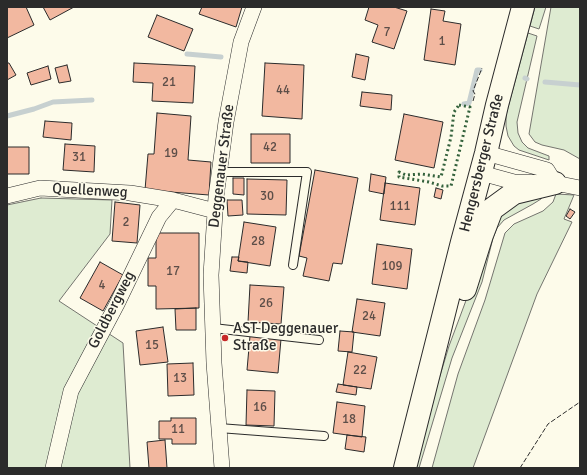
<!DOCTYPE html>
<html>
<head>
<meta charset="utf-8">
<style>
	body { margin:0 }
	#map { position:relative; width:587px; height:475px; overflow:hidden; background:#fdfbea; font-family:Signika,sans-serif }
	canvas { display:block }
	.frame { position:absolute; inset:0; border:8px solid #2b2b2b; pointer-events:none }
</style>
</head>
<body>
<div id="map">
<canvas width="587" height="475"></canvas>
<div class="frame"></div>
</div>
<script>
const context = document.querySelector('canvas').getContext('2d');
context.lineJoin = 'round';
function fillPath(path, color) { context.fillStyle = color; context.fill(path, 'evenodd'); }
const poly = rows => new Path2D(rows.map(r => 'M' + r).join(''));
function trace(path, color, width, dash) { context.strokeStyle = color; context.lineWidth = width; context.lineCap = dash ? 'butt' : 'round'; context.setLineDash(dash || []); context.stroke(path); }
function label(font, color, halo, rows, align = 'center') {
  context.font = font + ' Signika,sans-serif'; context.lineWidth = 3; context.setLineDash([]); context.textBaseline = 'middle'; context.strokeStyle = halo; context.fillStyle = color; for (const [text, x, y, turn = 0] of rows) {
    context.save(); context.translate(x, y); context.rotate((+turn || 0) * Math.PI / 180); context.textAlign = isNaN(turn) ? turn : align; if (halo) context.strokeText(text, 0, 0); context.fillText(text, 0, 0); context.restore();
  }
}
const green = poly([
	[535,7,546,7,539,29,530,26,535,7],
	[551,7,580,7,580,159,564,150,542,145,535,142,529,134,551,7],
	[528,33,537,36,517,122,518,133,522,142,528,148,549,156,549,160,519,150,514,146,508,136,506,126,506,115,528,33],
	[556,194,574,195,564,219,572,222,537,294,473,468,432,468,458,374,485,300,505,233,514,224,543,211,553,202,556,194],
	[544,195,541,199,533,204,504,220,497,228,493,238,482,282,452,358,419,468,412,468,449,346,474,279,490,225,514,203,544,195],
	[41,198,112,200,110,234,59,301,123,343,130,468,7,468,7,205,41,198]
]);
fillPath(green, '#deebd1');
trace(green, '#74746e', 1);
trace(poly([
	[187,54,221,57],
	[525,78,527,79],
	[545,82,580,85],
	[464,104,469,103,477,70,480,70],
	[7,116,34,109,53,102,92,100]
]), '#c7d0d0', 5);
const building = poly([
	[7,7,26,7,34,25,7,38,7,7],
	[43,7,74,7,50,20,43,7],
	[202,7,242,7,236,27,199,14,202,7],
	[369,7,394,7,407,11,394,49,372,42,378,25,365,20,369,7],
	[431,9,445,11,443,21,461,24,455,65,424,60,431,9],
	[157,15,193,29,184,51,148,37,157,15],
	[356,54,369,57,365,80,352,77,356,54],
	[7,63,9,63,16,75,7,80,7,63],
	[134,63,195,66,193,103,152,101,153,83,133,82,134,63],
	[265,63,304,65,302,119,262,116,265,63],
	[67,65,71,81,59,83,55,68,67,65],
	[48,66,51,79,31,85,27,73,48,66],
	[362,92,392,95,391,110,360,106,362,92],
	[157,113,191,116,188,160,211,162,209,195,145,190,148,154,154,154,157,113],
	[404,114,443,122,434,168,395,160,404,114],
	[45,121,72,123,71,140,43,137,45,121],
	[251,134,290,134,290,163,251,163,251,134],
	[65,144,95,146,94,172,63,170,65,144],
	[7,147,29,147,29,174,7,174,7,147],
	[315,170,358,178,342,264,333,263,329,281,303,276,307,258,299,256,315,170],
	[371,174,386,177,384,194,369,191,371,174],
	[233,178,244,178,244,195,233,194,233,178],
	[247,179,287,180,286,215,247,214,247,179],
	[385,183,420,188,415,225,380,220,385,183],
	[436,188,443,190,441,199,434,197,436,188],
	[227,200,242,200,243,215,228,216,227,200],
	[115,202,140,205,137,243,112,241,115,202],
	[570,209,575,212,570,219,566,216,570,209],
	[244,222,276,227,270,266,238,261,244,222],
	[156,233,199,233,199,308,156,309,156,286,148,286,148,258,156,258,156,233],
	[377,244,412,249,407,289,372,284,377,244],
	[232,257,239,257,238,261,248,262,247,273,230,271,232,257],
	[100,262,123,275,103,311,80,298,100,262],
	[250,285,284,287,281,324,248,322,250,285],
	[357,299,385,303,380,336,352,332,357,299],
	[196,308,196,330,176,330,175,309,196,308],
	[163,327,168,362,140,365,136,331,163,327],
	[340,331,354,332,352,352,338,351,340,331],
	[250,336,281,339,278,373,247,370,250,336],
	[348,352,377,357,371,389,343,385,348,352],
	[193,363,194,395,168,396,167,364,193,363],
	[338,384,357,387,356,395,336,392,338,384],
	[247,390,275,391,274,426,246,425,247,390],
	[337,402,365,406,362,437,333,433,337,402],
	[171,418,196,418,196,444,172,444,172,439,159,439,159,421,171,421,171,418],
	[347,435,366,437,364,452,345,449,347,435],
	[165,440,167,468,149,468,147,442,165,440]
]);
fillPath(building, '#f2b8a0');
trace(building, '#2b2b2b', 1);
const lane = poly([
	[219,172,307,172,293,265],
	[213,328,319,340],
	[219,428,324,436]
]);
const street = poly([
	[486,153,547,170,555,183],
	[481,173,514,182,555,183,580,188],
	[7,196,40,188,130,193,173,200],
	[53,468,71,391,117,304,159,217,173,200,215,211],
	[222,468,214,363,211,275,216,197,226,122,241,42,254,7]
]);
const secondary = poly([
	[465,289,482,235,492,209,514,193,555,183],
	[405,468,462,242,486,153,497,105,523,7]
]);
trace(lane, '#2b2b2b', 10);
trace(street, '#2b2b2b', 16);
trace(secondary, '#2b2b2b', 24);
trace(lane, '#fdfbea', 8);
trace(street, '#fdfbea', 15);
trace(secondary, '#fdfbea', 22);
trace(poly([
	[459,105,470,107,451,186,442,186,429,182,399,177,399,172,406,175,422,174,441,177,451,137,454,112,459,105]
]), '#34623c', 3, [2, 3]);
trace(poly([
	[473,101,475,94,473,91,482,68],
	[520,468,548,424,580,402]
]), '#2b2b2b', 1, [5, 2]);
for (const [x, y, r, color] of [
	[225,338,4,"#c62828"]
]) { const dot = new Path2D(); dot.arc(x, y, r, 0, 2 * Math.PI); context.fillStyle = color; context.fill(dot); trace(dot, '#fdfbea', 1.5); }
label('13px', '#5d4e48', null, [
	["7",387,33],
	["1",442,42],
	["21",169,83],
	["44",283,91],
	["42",270,148],
	["19",171,154],
	["31",79,158],
	["30",267,197],
	["111",400,207],
	["2",126,223],
	["28",258,242],
	["109",392,267],
	["17",173,272],
	["4",102,286],
	["26",266,304],
	["24",369,317],
	["15",152,346],
	["22",360,371],
	["13",180,379],
	["16",260,408],
	["18",349,420],
	["11",178,430]
]);
label('15px', '#2b2b2b', '#fdfbea', [
	["Hengersberger Straße",482,163,-76],
	["Deggenauer Straße",222,166,-83],
	["Quellenweg",90,191,3],
	["Goldbergweg",112,310,-63]
]);
label('15px', '#2b2b2b', '#fdfbea', [
	["AST Deggenauer",233,329],
	["Straße",233,346]
], 'left');
</script>
</body>
</html>
